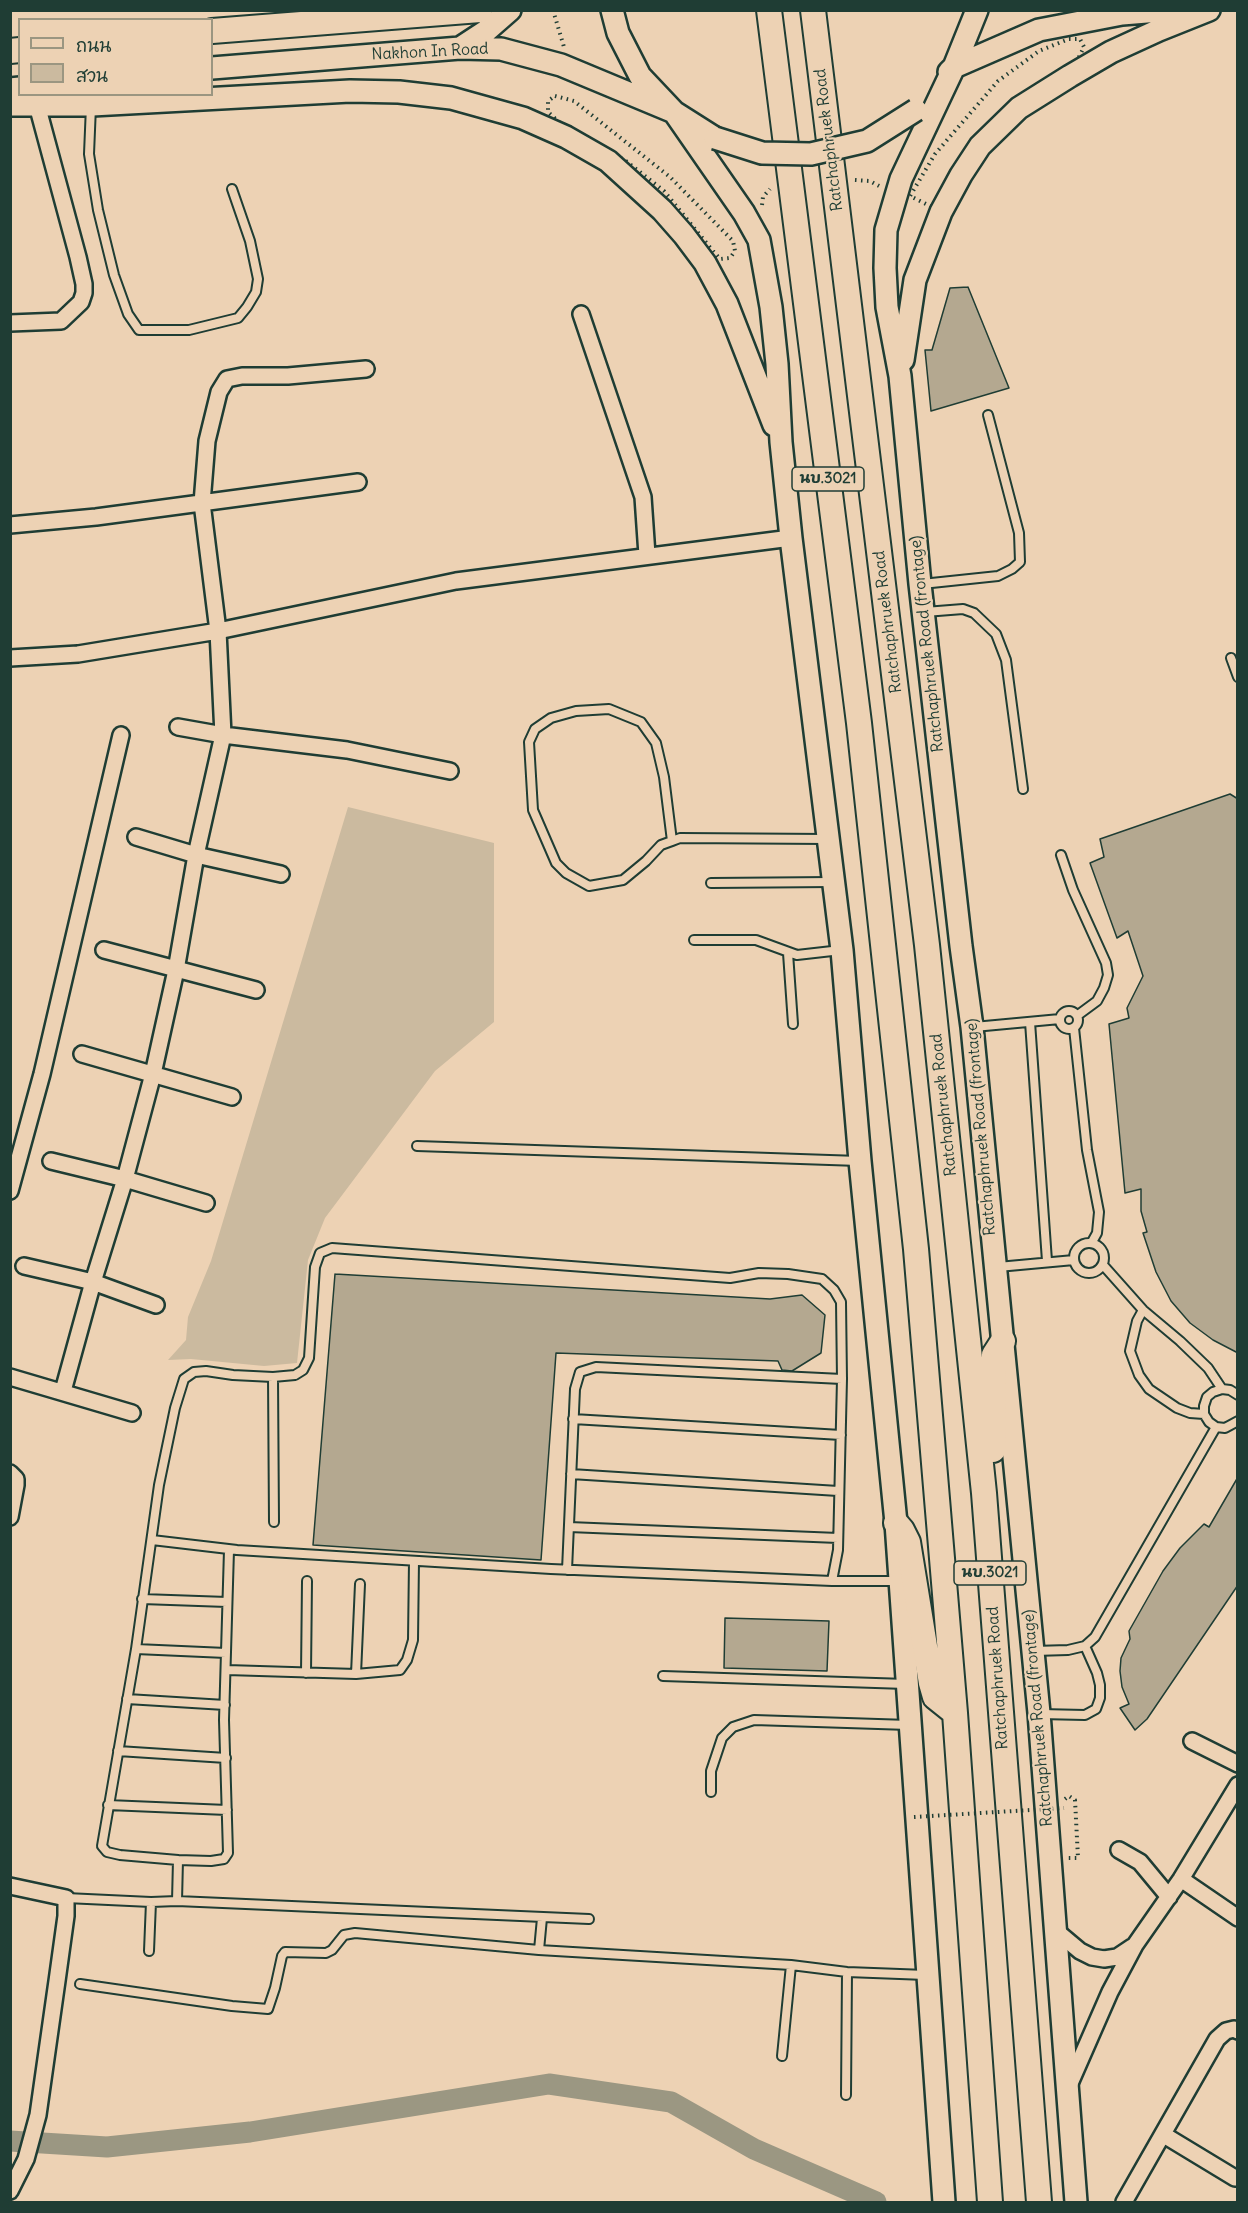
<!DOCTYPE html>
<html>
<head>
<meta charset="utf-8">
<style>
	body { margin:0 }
	#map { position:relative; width:1248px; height:2213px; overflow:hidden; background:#edd2b4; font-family:Delius,"Playpen Sans Thai",sans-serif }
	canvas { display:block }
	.frame { position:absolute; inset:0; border:12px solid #1f3d34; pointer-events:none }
	.legend { position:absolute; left:18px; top:18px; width:195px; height:78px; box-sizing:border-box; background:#edd2b4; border:2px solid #9b9681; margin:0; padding:8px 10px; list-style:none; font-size:18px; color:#1f3d34 }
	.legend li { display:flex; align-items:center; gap:12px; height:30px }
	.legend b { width:30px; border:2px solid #9b9681 }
</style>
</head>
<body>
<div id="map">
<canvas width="1248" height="2213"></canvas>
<div class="frame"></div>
<ul class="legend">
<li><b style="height:8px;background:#edd2b4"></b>ถนน</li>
<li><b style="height:16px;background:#cbba9f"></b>สวน</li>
</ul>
</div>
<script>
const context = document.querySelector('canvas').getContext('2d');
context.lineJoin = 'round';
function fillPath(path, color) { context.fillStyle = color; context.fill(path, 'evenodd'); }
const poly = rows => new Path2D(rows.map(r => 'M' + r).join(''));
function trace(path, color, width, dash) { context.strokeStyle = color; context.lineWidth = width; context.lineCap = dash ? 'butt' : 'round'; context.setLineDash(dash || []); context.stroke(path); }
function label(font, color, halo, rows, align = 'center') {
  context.font = font + ' Delius,"Playpen Sans Thai",sans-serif'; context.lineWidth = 4.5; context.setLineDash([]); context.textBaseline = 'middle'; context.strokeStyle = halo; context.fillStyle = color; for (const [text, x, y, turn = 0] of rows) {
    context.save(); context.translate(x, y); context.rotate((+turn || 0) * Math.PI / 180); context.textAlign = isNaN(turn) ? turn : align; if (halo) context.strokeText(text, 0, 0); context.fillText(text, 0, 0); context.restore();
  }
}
fillPath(poly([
	[348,807,494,843,494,1022,435,1071,325,1218,308,1260,297,1363,264,1366,191,1359,168,1360,186,1340,188,1317,211,1261]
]), '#cbba9f');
trace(poly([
	[10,2141,107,2147,250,2132,549,2084,671,2102,754,2149,876,2202]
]), '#9b9782', 21);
const building = poly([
	[968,287,1009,388,931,411,925,350,932,350,950,288,968,287],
	[1230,794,1238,799,1238,1353,1213,1340,1190,1323,1171,1301,1156,1272,1143,1233,1147,1232,1141,1211,1141,1189,1125,1193,1109,1024,1129,1018,1127,1008,1143,976,1128,931,1117,938,1090,863,1104,857,1100,839,1230,794],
	[335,1274,770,1299,802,1295,825,1315,821,1353,792,1371,782,1370,778,1361,556,1353,541,1560,313,1545,335,1274],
	[1238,1477,1238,1585,1147,1719,1135,1730,1120,1708,1129,1704,1122,1687,1120,1671,1121,1658,1130,1639,1129,1631,1163,1571,1180,1548,1204,1524,1209,1527,1238,1477],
	[725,1618,829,1621,827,1671,724,1668,725,1618]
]);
fillPath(building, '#b4a890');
trace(building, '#1f3d34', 1.5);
const lane = poly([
	[91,106,89,154,98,210,114,275,128,314,139,330,189,330,238,318,247,307,256,292,258,279,250,241,232,189],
	[922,584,998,576,1012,569,1020,562,1019,533,988,415],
	[925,612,963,609,974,613,996,634,1006,660,1023,789],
	[1231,658,1238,677],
	[672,841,664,777,656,743,641,722,609,709,576,711,551,718,535,729,529,742,533,810,556,863,566,873,589,886,623,880,646,861,661,845,672,841,680,838,827,839],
	[1061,855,1073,890,1106,963,1108,975,1104,988,1097,1001,1078,1015],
	[711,883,832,882],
	[694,940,756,940,797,955,841,950],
	[788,953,793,1024],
	'1060 1020a9 9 0 1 1 18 0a9 9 0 1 1-18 0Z',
	[1030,1022,1047,1261],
	[974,1027,1060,1019],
	[1074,1028,1087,1150,1099,1212,1097,1233,1092,1242],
	[417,1146,859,1161],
	'1074 1258a15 15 0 1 1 30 0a15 15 0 1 1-30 0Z',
	[1103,1265,1143,1310,1180,1341,1208,1368,1222,1389],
	[998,1267,1074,1260],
	[1143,1310,1137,1321,1130,1351,1139,1375,1149,1389,1177,1408,1190,1413,1204,1414],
	[273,1377,274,1522],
	[1238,1395,1230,1390,1222,1389,1213,1392,1207,1397,1204,1406,1204,1414,1209,1422,1216,1427,1225,1428,1238,1421],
	[573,1419,841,1435],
	[571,1474,838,1491],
	[569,1527,838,1538],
	[152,1540,237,1550,551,1569,832,1581,898,1581],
	[567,1570,575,1389,580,1372,596,1367,842,1379],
	[142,1599,227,1602],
	[136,1649,226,1653],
	[1034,1651,1068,1650,1085,1646,1095,1637,1216,1427],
	[227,1670,356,1674,400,1670,407,1660,413,1640,414,1561],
	[306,1673,307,1581],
	[356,1674,360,1584],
	[663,1676,906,1684],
	[127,1699,225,1705],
	[1040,1714,1085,1715,1096,1709,1100,1698,1100,1685,1097,1673,1085,1646],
	[118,1751,226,1758],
	[711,1792,711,1771,722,1738,733,1727,754,1720,909,1725],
	[108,1805,227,1810],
	[178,1860,211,1861,224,1859,228,1853,224,1720,229,1550],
	[66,1898,151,1902,177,1901,589,1919],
	[177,1901,178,1860,120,1855,107,1852,102,1846,136,1649,159,1485,175,1408,184,1379,194,1372,206,1371,233,1375,273,1377,295,1375,303,1370,309,1358,315,1267,320,1253,332,1248,730,1278,759,1273,788,1274,822,1279,834,1290,841,1302,842,1379,838,1550,832,1581],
	[539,1950,542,1918],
	[149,1951,151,1902],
	[80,1984,232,2006,268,2009,275,1988,282,1956,285,1952,326,1953,332,1950,344,1935,355,1933,539,1950,791,1965,847,1972,926,1975],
	[782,2056,791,1965],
	[846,2095,847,1972]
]);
const street = poly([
	[581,314,643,497,647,555],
	[10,323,61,321,81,302,84,293,84,284,78,257,37,105],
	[10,525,96,517,358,482],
	[10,658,78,654,218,631,456,581,791,538],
	[178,727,223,735,347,750,450,771],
	[136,837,196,855,281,874],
	[104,950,256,990],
	[82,1054,232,1097],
	[51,1161,125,1179,206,1203],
	[10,1191,42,1074,121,735],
	[24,1266,93,1282,156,1305],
	[10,1377,132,1413],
	[63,1391,93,1282,125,1179,153,1074,176,970,196,855,223,735,218,631,202,503,207,441,219,392,227,379,242,376,288,376,366,369],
	[10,1473,16,1479,16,1485,10,1517],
	[1192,1741,1238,1764],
	[1119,1850,1140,1862,1169,1897],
	[1181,1879,1238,1918],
	[10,1886,66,1898,66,1916,57,1981,38,2115,26,2159,10,2191],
	[1055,1930,1080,1951,1092,1957,1104,1959,1117,1957,1132,1947],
	[1068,2088,1110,1992,1135,1945,1181,1879,1238,1785],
	[1164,2135,1235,2178],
	[1124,2202,1217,2039,1226,2031,1234,2029,1238,2031]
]);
const secondary = poly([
	[612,10,618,33,640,76,674,112,715,138],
	[460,48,486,31,510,10],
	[954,67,901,179,886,230,885,268,887,307,900,376,920,584,961,946,972,1027,1039,1713,1076,2202],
	[954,67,1039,30,1122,14,1171,10],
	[212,68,460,48,501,49,561,65,674,112],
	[949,72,954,67,977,10],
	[10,89,20,88],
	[10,105,92,105,350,91,399,92,451,98,523,118,566,137,608,161,662,210,684,235,705,263,727,304,774,425],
	[674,112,744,213,759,240,771,307,777,364,781,442,791,538,842,950,860,1161,896,1523,944,2202],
	[903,360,915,280,941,212,961,175,980,146,1019,108,1070,76,1111,52,1159,30,1209,10]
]);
const primary = poly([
	[769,10,859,723,916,1249,955,1713,990,2202],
	[813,10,927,945,984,1493,1039,2202],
	[212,31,480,10],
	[10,51,20,50],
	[993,1450,994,1355,1003,1341],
	[896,1523,902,1530,908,1542,931,1683,935,1697,955,1713]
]);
trace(lane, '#1f3d34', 12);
trace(street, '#1f3d34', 20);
trace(secondary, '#1f3d34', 26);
trace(primary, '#1f3d34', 28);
trace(poly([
	[553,10,564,47],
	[1069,39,1080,39,1084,47,1078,59,1010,103,967,149,932,207,910,196,935,154,998,81,1039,51,1069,39],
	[555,96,574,101,670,177,733,241,735,251,730,258,720,259,713,251,664,191,626,161,561,124,548,112,548,101,555,96],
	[855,180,870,181,879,186],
	[762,205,763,197,770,189],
	[1065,1799,1069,1796,1075,1800,1078,1858,1068,1858]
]), '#1f3d34', 4, [1.5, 4.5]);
trace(lane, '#edd2b4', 8);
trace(street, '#edd2b4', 15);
trace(secondary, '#edd2b4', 21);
trace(primary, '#edd2b4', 24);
const secondaryBridge = poly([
	[715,138,762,153,811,154,867,141,916,110]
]);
trace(secondaryBridge, '#1f3d34', 26, []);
trace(poly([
	[914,1817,1064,1808]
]), '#1f3d34', 4, [1.5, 4.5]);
trace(secondaryBridge, '#edd2b4', 21);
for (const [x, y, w] of [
	[828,479,72],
	[990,1573,72]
]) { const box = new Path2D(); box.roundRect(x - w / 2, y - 12, w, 24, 4.5); context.fillStyle = '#edd2b4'; context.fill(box); trace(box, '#1f3d34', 1.5); }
label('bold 15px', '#1f3d34', null, [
	["นบ.3021",828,479],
	["นบ.3021",990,1573]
]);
label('16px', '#1f3d34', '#edd2b4', [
	["Nakhon In Road",430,52,-3],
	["Ratchaphruek Road",829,140,-97],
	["Ratchaphruek Road",888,622,-97],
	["Ratchaphruek Road (frontage)",927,644,-96],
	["Ratchaphruek Road",944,1105,-96],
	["Ratchaphruek Road (frontage)",981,1127,-95],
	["Ratchaphruek Road",998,1678,-94],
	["Ratchaphruek Road (frontage)",1038,1718,-95]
]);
</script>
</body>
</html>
